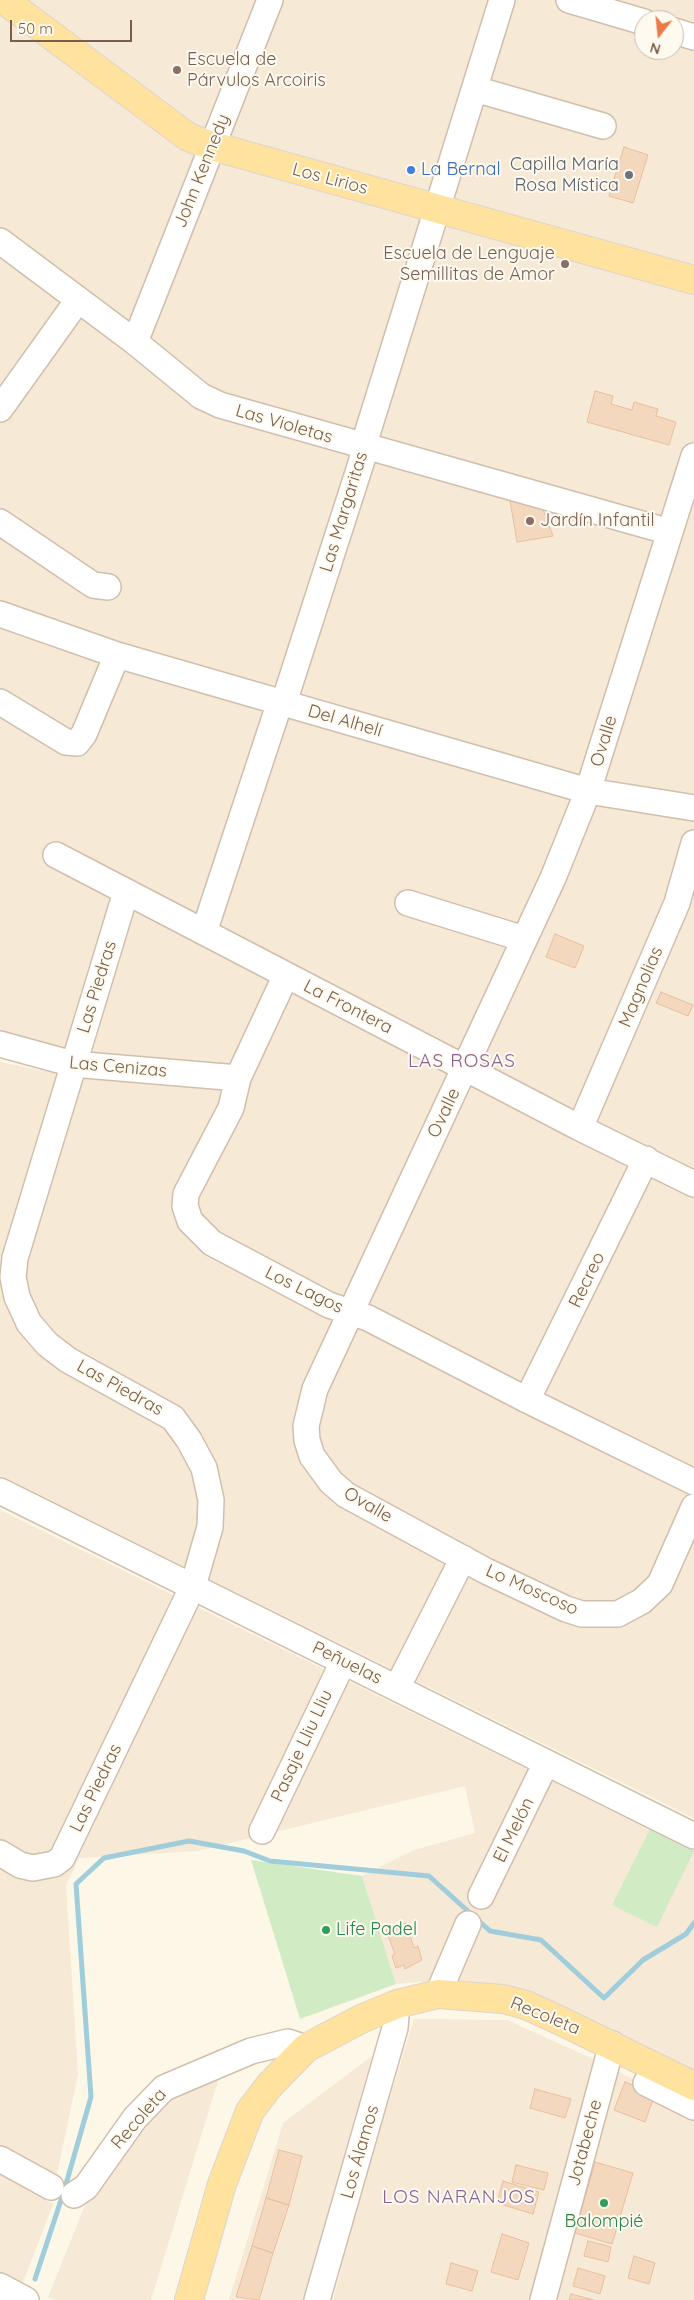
<!DOCTYPE html>
<html>
<head>
<meta charset="utf-8">
<style>
	body { margin:0 }
	#map { position:relative; width:694px; height:2300px; overflow:hidden; background:#fdf7e7; font-family:Quicksand,sans-serif }
	canvas { display:block }
	.north { position:absolute; left:634px; top:10px; width:50px; height:50px; box-sizing:border-box; background:#fffaef; border:1px solid #c9bcad; border-radius:50%; rotate:196deg; font-size:14px; font-weight:700; line-height:20px; text-align:center; color:#795f4a }
	.north::after { content:''; display:block; margin:auto; width:18px; height:22px; background:#ec7a47; clip-path:polygon(50% 0,100% 100%,50% 72%,0 100%) }
	.scale { position:absolute; left:10px; top:20px; width:122px; height:22px; box-sizing:border-box; border:2px solid #795f4a; border-top:0; padding-left:6px; font-size:15px; line-height:18px; white-space:nowrap; color:#795f4a; -webkit-text-stroke:4px #fffaef; paint-order:stroke }
</style>
</head>
<body>
<div id="map">
<canvas width="694" height="2300"></canvas>
<div class="north">N</div>
<div class="scale">50 m</div>
</div>
<script>
const context = document.querySelector('canvas').getContext('2d');
context.lineJoin = 'round';
function fillPath(path, color) { context.fillStyle = color; context.fill(path, 'evenodd'); }
const poly = rows => new Path2D(rows.map(r => 'M' + r).join(''));
function trace(path, color, width, dash) { context.strokeStyle = color; context.lineWidth = width; context.lineCap = dash ? 'butt' : 'round'; context.setLineDash(dash || []); context.stroke(path); }
function label(font, color, halo, rows, align = 'center') {
  context.font = font + ' Quicksand,sans-serif'; context.lineWidth = 4; context.setLineDash([]); context.textBaseline = 'middle'; context.strokeStyle = halo; context.fillStyle = color; for (const [text, x, y, turn = 0] of rows) {
    context.save(); context.translate(x, y); context.rotate((+turn || 0) * Math.PI / 180); context.textAlign = isNaN(turn) ? turn : align; if (halo) context.strokeText(text, 0, 0); context.fillText(text, 0, 0); context.restore();
  }
}
fillPath(poly([
	[0,0,694,0,694,795,572,774,301,693,135,648,0,602],
	[644,20,674,20,674,50,644,50],
	[0,627,123,670,261,707,561,797,605,807,694,820,694,1818,0,1476,0,1062,58,1074,66,1050,0,1035],
	[0,1510,694,1851,694,2071,554,2002,452,1979,396,1984,362,1876,414,1850,475,1833,465,1786,197,1851,79,1858,66,1885,78,2075,56,2178,0,2147],
	[414,2019,507,2020,593,2059,694,2110,694,2300,333,2300,361,2192],
	[372,2056,303,2300,229,2300,283,2123],
	[220,2074,151,2300,54,2300,48,2297,84,2208,104,2169,167,2100],
	[0,2174,53,2204,22,2285,0,2274]
]), '#f6e9d5');
fillPath(poly([
	[650,1829,694,1851,657,1927,612,1905],
	[251,1860,362,1876,396,1984,300,2019]
]), '#d1ecc4');
trace(poly([
	[35,2279,64,2191,91,2097,76,1884,104,1858,189,1841,244,1851,270,1861,429,1876,490,1931,541,1940,604,1998,643,1960,686,1934,694,1923]
]), '#a0cddb', 5);
const building = poly([
	[624,147,648,155,633,203,609,196,624,147],
	[595,391,613,396,611,404,632,410,634,402,658,409,656,416,676,422,669,445,587,422,595,391],
	[510,500,542,507,553,536,517,542,510,500],
	[555,934,584,946,575,968,546,957,555,934],
	[661,992,693,1005,688,1016,656,1003,661,992],
	[406,1923,414,1948,418,1946,422,1960,405,1969,404,1965,396,1968,392,1956,395,1954,386,1930,406,1923],
	[625,2082,655,2094,645,2122,614,2110,625,2082],
	[535,2089,571,2099,565,2118,530,2108,535,2089],
	[279,2150,302,2156,289,2205,266,2198,279,2150],
	[595,2162,633,2173,612,2244,575,2233,595,2162],
	[516,2165,548,2173,544,2190,512,2182,516,2165],
	[503,2181,539,2192,533,2214,497,2203,503,2181],
	[266,2198,289,2205,273,2253,252,2246,266,2198],
	[502,2234,529,2243,518,2280,491,2272,502,2234],
	[588,2241,611,2247,608,2262,584,2256,588,2241],
	[252,2246,273,2253,259,2300,236,2297,252,2246],
	[634,2256,655,2263,649,2284,628,2278,634,2256],
	[451,2263,478,2271,472,2291,446,2284,451,2263],
	[578,2268,605,2276,600,2294,573,2286,578,2268],
	[571,2294,594,2300,569,2300,571,2294]
]);
fillPath(building, '#f4d8bd');
trace(building, '#e8c09d', 1);
const minor = poly([
	[569,0,644,22],
	[674,31,694,37],
	[475,89,603,126],
	[0,241,135,342,201,396,220,405,670,532],
	[135,342,270,0],
	[0,409,78,300],
	[694,456,588,791,553,878,315,1389,306,1426,307,1440,312,1456,331,1482,346,1495,486,1571,566,1609,582,1614,618,1614,642,1601,660,1584,694,1507],
	[0,522,93,585,108,587],
	[0,614,117,655,588,791,694,808],
	[0,702,66,742,77,743,84,734,117,655],
	[56,855,580,1128,694,1184],
	[408,903,524,939],
	[204,932,280,702,287,693,362,460,363,447,502,0],
	[286,975,238,1078,231,1108,186,1194,185,1206,190,1221,212,1243,329,1305,368,1318,527,1400,694,1482],
	[0,1044,73,1064,238,1078],
	[580,1128,677,903,694,843],
	[527,1400,646,1159],
	[0,1491,694,1836],
	[397,1688,463,1558],
	[262,1831,343,1662],
	[0,1853,20,1865,33,1868,54,1864,62,1858,193,1586,210,1527,211,1500,204,1468,189,1440,173,1418,68,1360,47,1344,29,1323,17,1297,13,1277,15,1258,126,892],
	[481,1896,546,1763],
	[438,1994,468,1924],
	[646,2083,694,2107],
	[0,2159,51,2187],
	[74,2195,86,2187,135,2118,164,2088,251,2051,288,2042,306,2048],
	[0,2286,26,2300],
	[317,2300,395,2028,397,2004],
	[543,2300,612,2044]
]);
const major = poly([
	[4,0,188,137,212,146,694,280],
	[189,2300,222,2184,250,2111,269,2086,306,2048,361,2019,397,2004,438,1994,503,1999,526,2005,561,2021,694,2086]
]);
trace(minor, '#d0bfac', 28);
trace(major, '#dcd5d0', 30);
trace(minor, '#fff', 25);
trace(major, '#fee29d', 28);
for (const [x, y, r, color] of [
	[177,70,5,"#8d6e63"],
	[411,170,5,"#3f7fe0"],
	[629,175,5,"#6b7280"],
	[565,264,5,"#8d6e63"],
	[530,521,5,"#8d6e63"],
	[326,1930,5,"#2e9e5b"],
	[604,2203,5,"#2e9e5b"]
]) { const dot = new Path2D(); dot.arc(x, y, r, 0, 2 * Math.PI); context.fillStyle = color; context.fill(dot); trace(dot, '#fffaef', 2); }
label('18px', '#785e54', '#fffaef', [
	["Escuela de",187,60],
	["Párvulos Arcoiris",187,81],
	["Escuela de Lenguaje",555,254,"right"],
	["Semillitas de Amor",555,275,"right"],
	["Jardín Infantil",540,521]
], 'left');
label('18px', '#5b616d', '#fffaef', [
	["Capilla María",619,165],
	["Rosa Mística",619,186]
], 'right');
label('18px', '#366cbe', '#fffaef', [
	["La Bernal",421,170]
], 'left');
label('18px', '#795f4a', '#fffaef', [
	["John Kennedy",202,171,-68],
	["Los Lirios",330,179,15],
	["Las Violetas",284,424,16],
	["Las Margaritas",344,512,-73],
	["Del Alhelí",345,721,16],
	["Ovalle",604,741,-73],
	["Las Piedras",97,987,-73],
	["Magnolias",641,987,-67],
	["La Frontera",348,1007,27],
	["Las Cenizas",118,1067,5],
	["Ovalle",444,1113,-65],
	["Recreo",587,1280,-64],
	["Los Lagos",304,1290,26],
	["Las Piedras",120,1388,29],
	["Ovalle",368,1505,30],
	["Lo Moscoso",532,1590,24],
	["Peñuelas",347,1663,26],
	["Pasaje Lliu Lliu",302,1746,-65],
	["Las Piedras",96,1788,-64],
	["El Melón",514,1830,-64],
	["Recoleta",545,2016,22],
	["Recoleta",139,2119,-49],
	["Jotabeche",585,2143,-75],
	["Los Álamos",360,2152,-74]
]);
label('18px', '#27864d', '#fffaef', [
	["Life Padel",336,1930],
	["Balompié",604,2222,"center"]
], 'left');
context.letterSpacing = '1px';
label('19px', '#886195', '#fffaef', [
	["LAS ROSAS",462,1061],
	["LOS NARANJOS",459,2197]
]);
context.letterSpacing = '0px';
</script>
</body>
</html>
